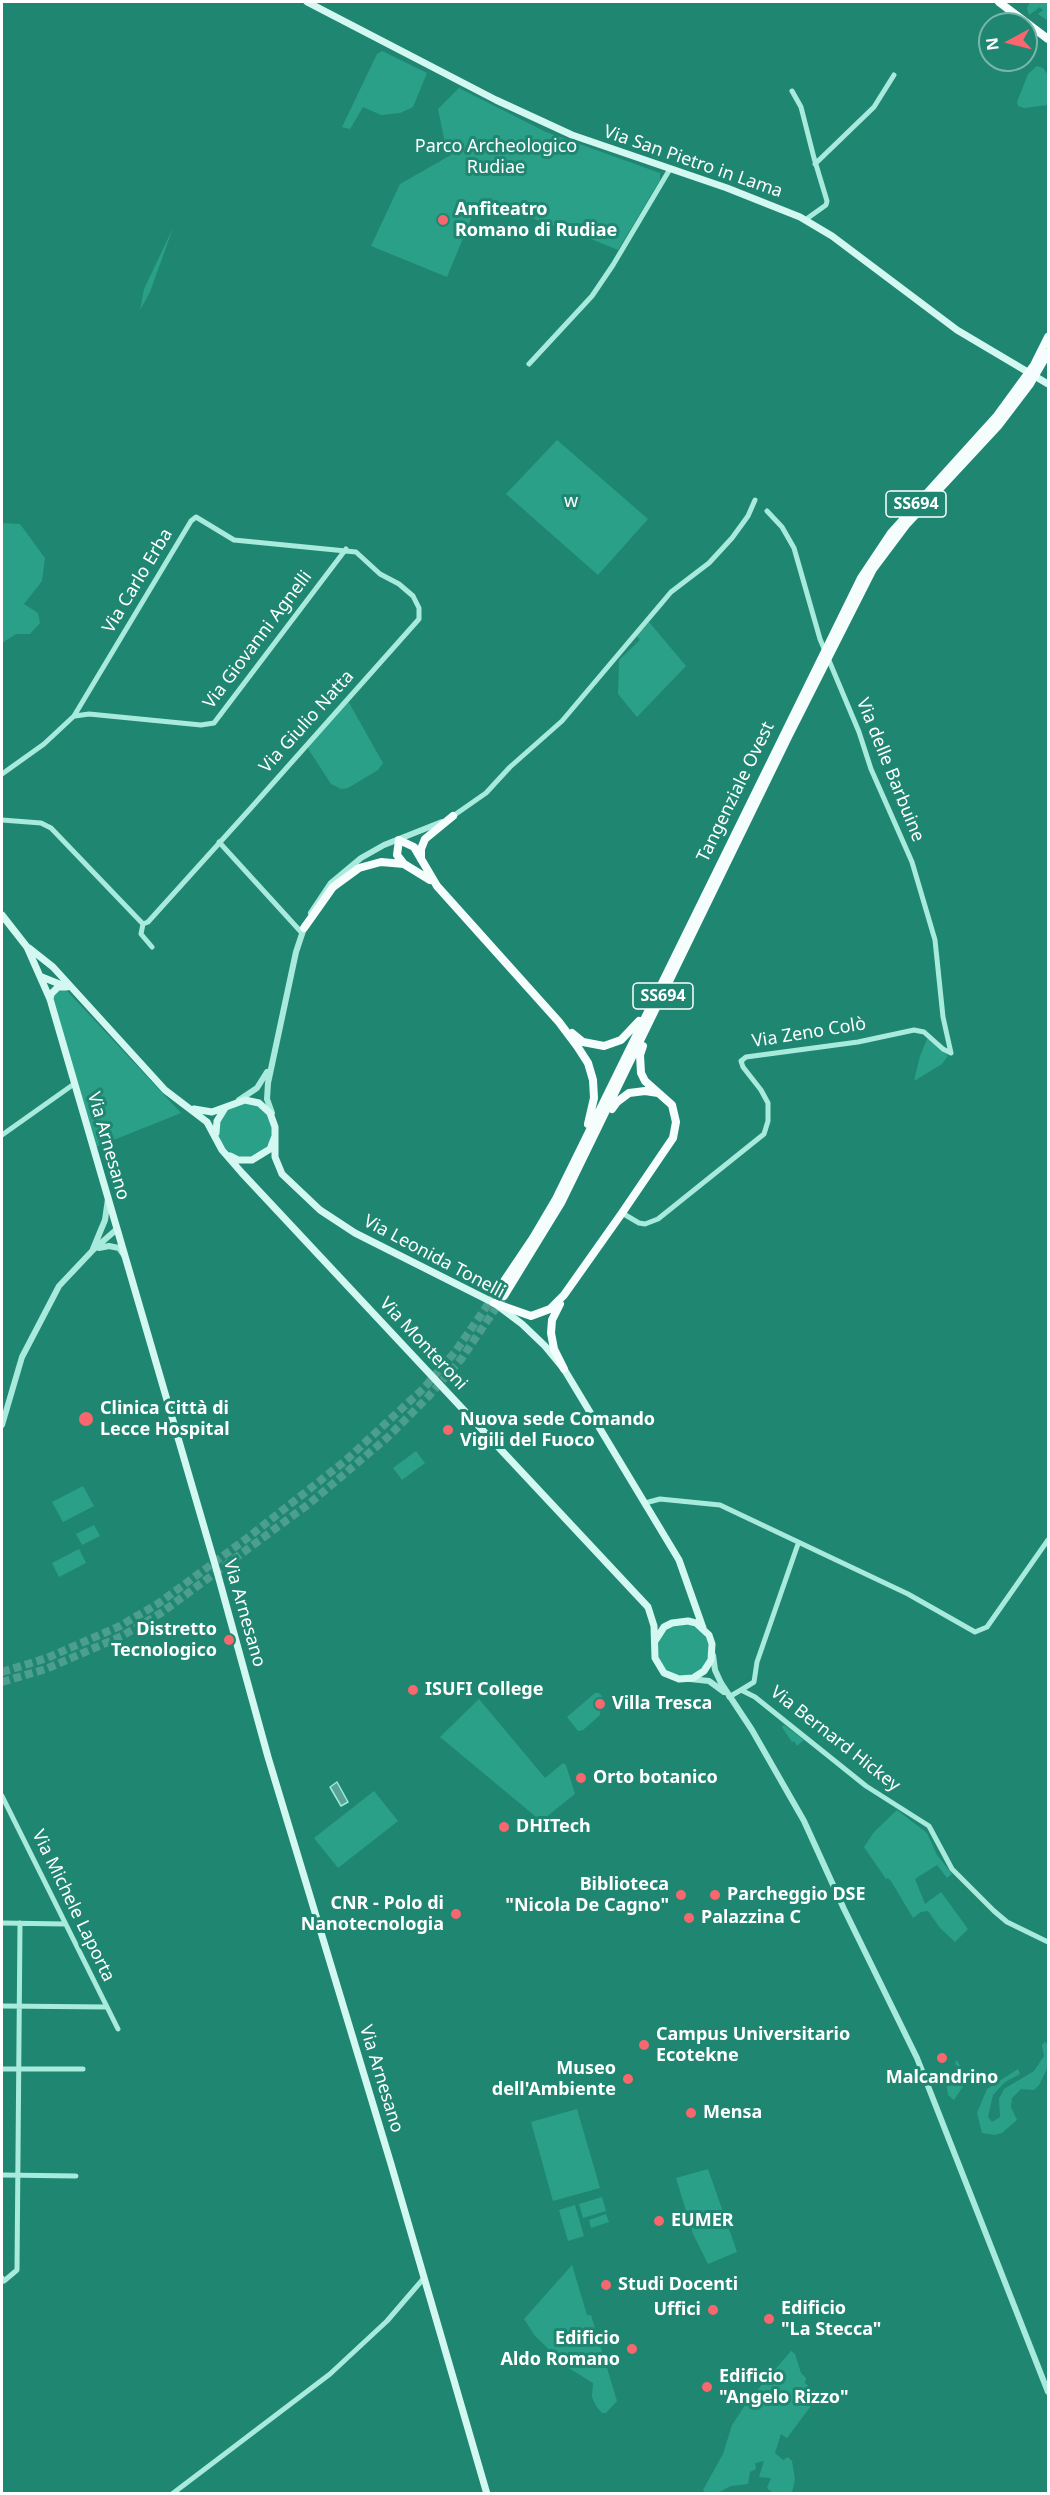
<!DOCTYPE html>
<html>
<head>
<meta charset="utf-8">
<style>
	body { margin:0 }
	#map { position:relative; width:1050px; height:2495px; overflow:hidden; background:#1f8672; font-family:"Noto Sans",sans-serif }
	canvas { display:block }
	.frame { position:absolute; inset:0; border:3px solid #fff; pointer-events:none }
	.north { position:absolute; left:978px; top:12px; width:60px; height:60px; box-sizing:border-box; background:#1f8672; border:2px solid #79b6aa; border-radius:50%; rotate:263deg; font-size:16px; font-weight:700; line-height:24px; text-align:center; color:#fff }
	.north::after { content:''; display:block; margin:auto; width:21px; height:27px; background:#f8676e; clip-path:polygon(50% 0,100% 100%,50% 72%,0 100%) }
</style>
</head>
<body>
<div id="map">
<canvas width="1050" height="2495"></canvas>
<div class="frame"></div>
<div class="north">N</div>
</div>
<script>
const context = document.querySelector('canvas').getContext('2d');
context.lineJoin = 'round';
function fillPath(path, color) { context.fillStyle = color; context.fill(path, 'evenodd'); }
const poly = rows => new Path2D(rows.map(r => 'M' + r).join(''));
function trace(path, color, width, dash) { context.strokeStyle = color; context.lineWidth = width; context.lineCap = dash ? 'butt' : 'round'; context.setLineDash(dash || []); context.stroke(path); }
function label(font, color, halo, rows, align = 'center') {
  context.font = font + ' "Noto Sans",sans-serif'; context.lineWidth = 6; context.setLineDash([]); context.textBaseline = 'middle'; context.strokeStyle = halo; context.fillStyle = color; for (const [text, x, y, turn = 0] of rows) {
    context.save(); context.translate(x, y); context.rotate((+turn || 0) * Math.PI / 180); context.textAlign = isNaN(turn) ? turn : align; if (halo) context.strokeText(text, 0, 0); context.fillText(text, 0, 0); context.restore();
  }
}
fillPath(poly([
	[1030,2,1048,2,1048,21,1038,14,1043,10,1040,7,1029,15,1027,8],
	[382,51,427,73,413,107,400,113,381,115,363,107,350,129,342,127,377,54],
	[1037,66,1043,68,1048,75,1048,105,1024,108,1018,106,1017,102,1028,74],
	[459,88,546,132,660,173,660,180,618,250,574,232,574,230,559,225,557,227,483,201,473,214,447,277,371,246,400,184,451,155,445,143,438,109],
	[173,228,150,292,140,310,144,289],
	[557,440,648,519,598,575,506,494],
	[2,523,20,524,45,558,42,581,24,604,38,613,40,623,30,634,16,634,2,643],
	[649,622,686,666,637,717,618,694,619,660,640,640,637,636],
	[348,701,383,763,378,770,348,788,341,789,331,784,307,747],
	[64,989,69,993,181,1113,96,1147,54,1006,53,995,56,991],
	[928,1037,948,1056,942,1064,914,1081,920,1056],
	'218 1130a27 27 0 1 1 54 0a27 27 0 1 1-54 0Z',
	[416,1451,425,1463,402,1480,393,1468],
	[83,1486,94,1506,63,1522,52,1502],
	[94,1525,100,1536,82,1545,76,1534],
	[79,1549,86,1563,59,1577,52,1563],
	'657 1650a26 26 0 1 1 52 0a26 26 0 1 1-52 0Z',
	[595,1693,599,1693,602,1696,600,1715,583,1730,578,1731,567,1717],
	[479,1699,545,1778,563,1763,566,1765,575,1794,541,1821,440,1737],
	[784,1725,804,1740,797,1746,794,1741,792,1742,782,1727],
	[374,1791,398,1821,338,1868,314,1838],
	[897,1810,927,1833,937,1855,952,1874,947,1878,937,1865,915,1879,925,1904,941,1892,968,1929,955,1942,940,1928,928,1911,921,1912,913,1918,891,1881,888,1878,886,1879,864,1847,874,1832],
	[1045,2042,1048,2045,1048,2067,1039,2085,1034,2090,1021,2089,1012,2098,1011,2107,1017,2120,1002,2133,995,2135,982,2133,977,2113,987,2089,1018,2069,1020,2074,1005,2082,993,2095,988,2117,992,2122,1000,2117,999,2099,1004,2089,1034,2071,1044,2056,1042,2045],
	[957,2060,967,2080,954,2100,948,2095,946,2079,948,2077,952,2079,961,2075,955,2062],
	[577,2109,600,2188,553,2201,531,2122],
	[708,2169,737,2252,708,2264,693,2234,676,2178],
	[602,2197,606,2211,583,2218,579,2204],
	[575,2205,584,2236,568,2241,559,2210],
	[606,2214,609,2222,591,2228,589,2220],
	[572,2265,587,2315,591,2315,617,2401,606,2413,602,2413,596,2406,592,2397,593,2383,567,2367,535,2336,524,2319],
	[791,2351,795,2354,801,2373,806,2378,805,2383,819,2395,787,2438,781,2434,775,2453,783,2460,788,2457,792,2461,795,2480,792,2492,773,2493,767,2488,771,2478,759,2477,764,2461,755,2463,756,2469,750,2472,748,2484,731,2486,717,2493,706,2493,703,2490,723,2454,732,2425,747,2402]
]), '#2ba088');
const water = poly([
	[337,1782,348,1802,341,1806,330,1787,337,1782]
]);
fillPath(water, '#5ba394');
trace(water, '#9becda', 1.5);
trace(poly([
	[2,1672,47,1658,120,1626,159,1603,246,1539,345,1461,424,1388,455,1352,498,1290],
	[2,1682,46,1669,122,1636,161,1613,310,1503,388,1437,428,1397,462,1358,502,1299]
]), '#4c9e8e', 8, [8, 4]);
trace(poly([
	[792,91,801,107,814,158,827,201,826,205,805,220],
	[815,164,874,107,894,75],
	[529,364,592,296,613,265,670,169],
	[767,511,782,527,794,548,820,639,859,732,871,769,912,862,935,940,943,1017,951,1053],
	[75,716,89,714,201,725,214,723,346,549],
	[2,774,44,744,74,716,191,521,196,517,234,540,356,552,380,574,399,584,413,596,419,608,419,619,250,809,148,922,143,924],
	[453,816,486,793,510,767,562,721,671,592,709,563,732,538,748,516,755,500],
	[2,820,41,823,51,828,143,924,141,934,152,947],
	[219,842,302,933],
	[2,1135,74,1084],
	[622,1213,639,1223,645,1224,658,1219,764,1134,768,1121,768,1103,761,1090,743,1067,741,1061,746,1057,858,1042,914,1030,924,1032,943,1049,951,1053],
	[645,1503,660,1499,720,1505,908,1594,975,1632,987,1627,1048,1540],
	[741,1690,754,1682,757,1662,798,1544],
	[729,1697,741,1690,755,1697,866,1786,929,1826,952,1869,994,1911,1007,1922,1048,1942],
	[2,1796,118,2029],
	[2,1923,65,1924],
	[2,2006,107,2007],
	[2,2069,83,2069],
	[2,2175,76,2176],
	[2,2278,4,2281,17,2270,20,1923],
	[172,2494,330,2374,387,2321,424,2278]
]), '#a8eadc', 5);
trace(poly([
	[311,913,331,883,361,858,384,845,442,822],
	[239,1100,257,1088,267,1072],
	[272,1113,267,1099,268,1083,296,952,305,925],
	[99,1248,109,1246,119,1248,124,1255],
	[93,1249,105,1220,108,1199],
	[2,1425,22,1357,59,1286,93,1250,117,1229],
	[713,1655,715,1670,721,1683,752,1730,804,1821,844,1909,917,2058,1048,2392],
	[690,1679,709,1681,724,1692]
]), '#a8eadc', 6);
trace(poly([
	[307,2,496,100,572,135,727,188,800,217,832,236,957,330,1048,384],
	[2,915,27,947,50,999,216,1568,268,1757,391,2164,487,2494],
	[29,948,53,967,165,1090,207,1122,222,1150,242,1173,648,1607,654,1626,655,1658,664,1673,679,1679,693,1678,704,1671,711,1660,712,1644,709,1635,696,1623,688,1621,672,1623,664,1627,655,1641],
	[42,977,67,987],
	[50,999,51,994,58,987,67,987],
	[194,1109,212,1112,245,1100,259,1103,270,1113,275,1127,275,1136,270,1149,252,1160,238,1160,230,1156],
	[216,1133,217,1121,225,1108],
	[275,1136,275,1157,282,1174,320,1210,355,1233,494,1303,522,1324,545,1346,564,1369,679,1560,703,1628]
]), '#d3f8f1', 7);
trace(poly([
	[999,2,1048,39],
	[421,859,421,849,425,839,453,816],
	[404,864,397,855,399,840,414,847,437,886,559,1022,577,1046,588,1063,593,1080,594,1098,588,1124],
	[304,928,333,887,359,868,381,862,404,864,430,880],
	[572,1033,583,1042,604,1046,621,1040,639,1021],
	[612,1109,617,1102,629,1093,645,1091,658,1093],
	[498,1290,533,1238,556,1199,861,578,891,533,996,417,1034,365,1048,337],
	[504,1296,561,1203,788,737,873,569,906,525,998,426,1030,384,1048,353],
	[494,1303,531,1316,550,1309,564,1295,622,1213,673,1138,676,1122,672,1105,645,1081,641,1073,640,1055,643,1046],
	[560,1304,552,1320,551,1333,554,1349,564,1369]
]), '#f6fefd', 8);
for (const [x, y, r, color] of [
	[443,220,6,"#f8676e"],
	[86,1419,8,"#f8676e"],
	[448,1430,6,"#f8676e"],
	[229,1640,6,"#f8676e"],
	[413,1690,6,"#f8676e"],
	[600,1704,6,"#f8676e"],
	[581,1778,6,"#f8676e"],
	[504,1827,6,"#f8676e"],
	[681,1895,6,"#f8676e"],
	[715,1895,6,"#f8676e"],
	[456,1914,6,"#f8676e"],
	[689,1918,6,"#f8676e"],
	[644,2045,6,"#f8676e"],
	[942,2058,6,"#f8676e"],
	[628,2079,6,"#f8676e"],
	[691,2113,6,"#f8676e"],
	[659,2221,6,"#f8676e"],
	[606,2285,6,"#f8676e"],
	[713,2310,6,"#f8676e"],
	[769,2319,6,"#f8676e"],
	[632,2349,6,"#f8676e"],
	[707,2387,6,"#f8676e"]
]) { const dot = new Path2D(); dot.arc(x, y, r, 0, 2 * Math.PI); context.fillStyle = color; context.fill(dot); trace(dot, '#1f8672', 2); }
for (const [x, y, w] of [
	[916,504,60],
	[663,996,60]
]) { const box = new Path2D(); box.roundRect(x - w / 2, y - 13, w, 26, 4.5); context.fillStyle = '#1f8672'; context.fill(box); trace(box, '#fff', 1.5); }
label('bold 16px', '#fff', null, [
	["SS694",916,504],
	["SS694",663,996]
]);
label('18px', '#fff', '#1f8672', [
	["Parco Archeologico",496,147],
	["Rudiae",496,168],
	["w",571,502]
]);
label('18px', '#fff', '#1f8672', [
	["Via San Pietro in Lama",693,162,19],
	["Via Carlo Erba",138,581,-59],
	["Via Giovanni Agnelli",258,640,-53],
	["Via Giulio Natta",307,722,-48],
	["Via delle Barbuine",890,770,68],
	["Tangenziale Ovest",736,792,-64],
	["Via Zeno Colò",809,1033,-9],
	["Via Arnesano",108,1146,74],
	["Via Leonida Tonelli",434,1257,28],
	["Via Monteroni",423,1344,47],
	["Via Arnesano",244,1613,74],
	["Via Bernard Hickey",835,1739,38],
	["Via Michele Laporta",73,1906,64],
	["Via Arnesano",381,2079,73]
]);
label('bold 18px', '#fff', '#1f8672', [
	["Anfiteatro",455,210],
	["Romano di Rudiae",455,231],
	["Clinica Città di",100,1409],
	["Lecce Hospital",100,1430],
	["Nuova sede Comando",460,1420],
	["Vigili del Fuoco",460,1441],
	["Distretto",217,1630,"right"],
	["Tecnologico",217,1651,"right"],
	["ISUFI College",425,1690],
	["Villa Tresca",612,1704],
	["Orto botanico",593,1778],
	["DHITech",516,1827],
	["Biblioteca",669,1885,"right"],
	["\"Nicola De Cagno\"",669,1906,"right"],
	["Parcheggio DSE",727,1895],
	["CNR - Polo di",444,1904,"right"],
	["Nanotecnologia",444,1925,"right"],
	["Palazzina C",701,1918],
	["Campus Universitario",656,2035],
	["Ecotekne",656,2056],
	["Museo",616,2069,"right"],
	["dell'Ambiente",616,2090,"right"],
	["Malcandrino",942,2078,"center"],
	["Mensa",703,2113],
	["EUMER",671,2221],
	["Studi Docenti",618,2285],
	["Edificio",781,2309],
	["\"La Stecca\"",781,2330],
	["Uffici",701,2310,"right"],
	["Edificio",620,2339,"right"],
	["Aldo Romano",620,2360,"right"],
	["Edificio",719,2377],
	["\"Angelo Rizzo\"",719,2398]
], 'left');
</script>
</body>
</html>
